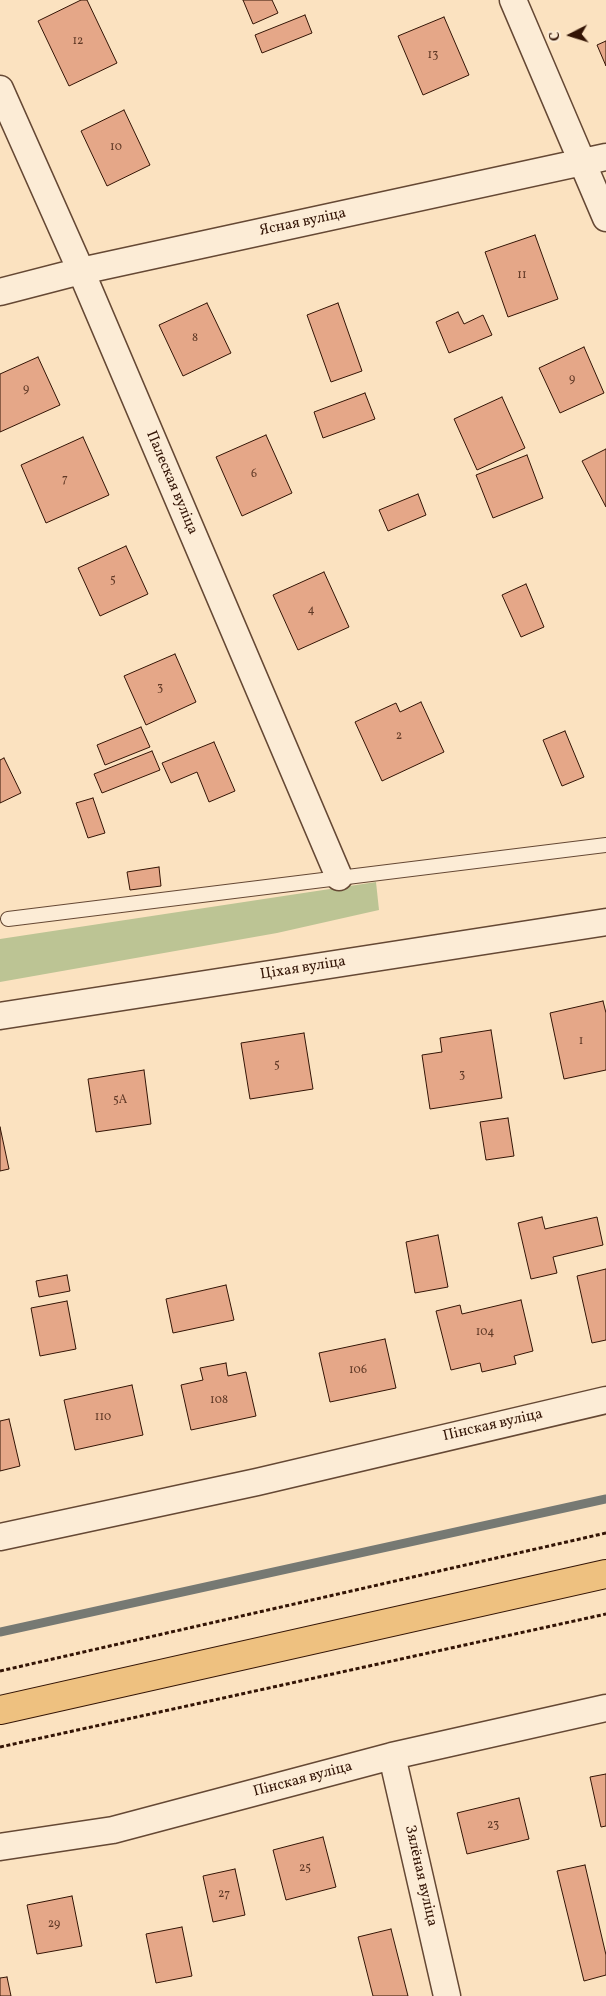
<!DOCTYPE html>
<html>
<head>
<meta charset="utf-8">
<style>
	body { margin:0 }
	#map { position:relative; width:606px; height:1996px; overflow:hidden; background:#fbe2c0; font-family:Vollkorn,serif }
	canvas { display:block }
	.north { position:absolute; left:546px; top:10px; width:50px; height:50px; -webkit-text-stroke:4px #fcecd6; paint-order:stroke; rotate:265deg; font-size:14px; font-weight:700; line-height:20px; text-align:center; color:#331405 }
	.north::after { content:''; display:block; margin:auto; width:18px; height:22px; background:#331405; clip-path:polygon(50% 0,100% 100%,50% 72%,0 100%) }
</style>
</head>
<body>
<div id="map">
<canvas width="606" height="1996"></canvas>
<div class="north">С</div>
</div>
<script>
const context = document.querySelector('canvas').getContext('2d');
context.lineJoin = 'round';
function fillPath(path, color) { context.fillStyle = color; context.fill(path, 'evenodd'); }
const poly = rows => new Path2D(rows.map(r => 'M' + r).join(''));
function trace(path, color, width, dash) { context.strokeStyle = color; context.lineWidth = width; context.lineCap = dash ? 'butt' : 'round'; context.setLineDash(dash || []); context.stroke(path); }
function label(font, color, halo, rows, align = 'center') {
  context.font = font + ' Vollkorn,serif'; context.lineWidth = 4.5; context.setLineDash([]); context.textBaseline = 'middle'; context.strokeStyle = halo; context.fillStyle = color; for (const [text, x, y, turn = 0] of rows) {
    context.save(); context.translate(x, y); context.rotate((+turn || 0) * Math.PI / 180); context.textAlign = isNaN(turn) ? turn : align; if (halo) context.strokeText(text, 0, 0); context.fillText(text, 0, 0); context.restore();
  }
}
fillPath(poly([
	[376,882,379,910,277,933,0,982,0,939]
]), '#bcc494');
trace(poly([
	[0,1632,606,1499]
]), '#767973', 9);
const building = poly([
	[81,0,87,0,117,63,69,86,38,21,81,0],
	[243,0,272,0,278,13,253,24,243,0],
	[305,15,312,33,262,53,255,35,305,15],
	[444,17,469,75,423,95,398,36,444,17],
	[606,41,606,66,597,45,606,41],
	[124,110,150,165,107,186,81,131,124,110],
	[535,235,558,299,508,317,485,252,535,235],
	[207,303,231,353,183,376,159,325,207,303],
	[338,303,362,371,331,382,307,315,338,303],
	[458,312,464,324,483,315,492,335,449,353,436,322,458,312],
	[584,347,604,393,560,413,539,368,584,347],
	[38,357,60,405,0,432,0,374,38,357],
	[365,393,375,419,323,438,314,412,365,393],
	[502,397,525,448,477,470,454,419,502,397],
	[266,435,292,493,242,516,216,457,266,435],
	[83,437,109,495,46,523,21,465,83,437],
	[606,449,606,507,582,461,606,449],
	[527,455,543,498,493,518,476,475,527,455],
	[418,494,426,515,388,531,379,510,418,494],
	[126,546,148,594,100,616,78,568,126,546],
	[324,572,349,627,298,650,273,595,324,572],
	[526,584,544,627,521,637,502,595,526,584],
	[175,654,196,702,146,725,124,676,175,654],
	[421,702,444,752,382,781,355,722,396,703,400,712,421,702],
	[141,727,150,747,105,765,97,745,141,727],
	[565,731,584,777,562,786,543,740,565,731],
	[214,742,235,791,209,802,197,772,171,783,162,763,214,742],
	[152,751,160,770,102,793,94,774,152,751],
	[4,758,21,793,0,803,0,760,4,758],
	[93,798,105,833,88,838,76,803,93,798],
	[159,867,161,886,130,890,127,872,159,867],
	[603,1001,606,1013,606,1070,564,1079,550,1013,603,1001],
	[491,1030,502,1098,430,1109,422,1055,442,1052,440,1038,491,1030],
	[304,1033,313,1089,250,1099,241,1043,304,1033],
	[144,1070,151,1124,96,1132,88,1079,144,1070],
	[508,1118,514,1156,486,1160,480,1122,508,1118],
	[0,1127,9,1169,0,1171,0,1127],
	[542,1217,545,1229,597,1217,603,1245,553,1257,557,1273,531,1279,518,1223,542,1217],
	[438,1235,448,1287,415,1293,406,1242,438,1235],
	[606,1269,606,1340,592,1343,577,1276,606,1269],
	[67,1275,70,1291,39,1297,36,1281,67,1275],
	[226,1285,234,1320,173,1333,166,1299,226,1285],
	[521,1300,533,1351,514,1356,516,1364,482,1372,480,1363,451,1370,436,1311,460,1305,462,1314,521,1300],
	[67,1301,76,1349,40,1356,31,1308,67,1301],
	[385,1339,396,1388,330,1402,319,1353,385,1339],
	[226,1363,228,1376,246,1372,256,1416,191,1430,181,1385,203,1380,200,1368,226,1363],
	[132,1385,143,1435,75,1450,64,1400,132,1385],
	[9,1419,20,1466,0,1471,0,1421,9,1419],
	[606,1774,606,1826,601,1827,590,1777,606,1774],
	[519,1798,529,1839,467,1854,457,1813,519,1798],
	[323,1837,336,1887,286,1900,273,1850,323,1837],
	[585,1865,606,1955,606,1975,584,1981,557,1871,585,1865],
	[235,1869,245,1915,213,1922,203,1876,235,1869],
	[72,1896,82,1946,37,1954,27,1905,72,1896],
	[182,1927,192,1976,156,1983,146,1934,182,1927],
	[391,1929,408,1996,373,1996,358,1937,391,1929],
	[7,1977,11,1996,0,1996,0,1978,7,1977]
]);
fillPath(building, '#e5a788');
trace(building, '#331405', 1);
const service = poly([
	[8,919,606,845]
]);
const minor = poly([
	[513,0,606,218],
	[0,89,81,271,339,877],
	[0,292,81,271,606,157],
	[0,1016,606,922],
	[0,1537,257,1482,606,1400],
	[392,1756,447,1996],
	[0,1847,113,1830,392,1756,606,1708]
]);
const primary = poly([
	[0,1710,606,1574]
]);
trace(service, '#654834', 16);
trace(minor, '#654834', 29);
trace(primary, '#331405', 30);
trace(poly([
	[0,1671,606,1533],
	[0,1747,606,1614]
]), '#331405', 3, [4, 2.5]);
trace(service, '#fcecd6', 14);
trace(minor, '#fcecd6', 26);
trace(primary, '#eec180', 28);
label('12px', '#603926', null, [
	["12",78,42],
	["13",433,56],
	["10",116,148],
	["11",522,276],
	["8",195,339],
	["9",572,380],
	["9",26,390],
	["6",254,475],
	["7",65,480],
	["5",113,581],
	["4",311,611],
	["3",160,689],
	["2",399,737],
	["1",581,1042],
	["5",277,1066],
	["3",462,1076],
	["5А",120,1101],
	["104",485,1333],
	["106",358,1371],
	["108",219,1401],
	["110",103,1418],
	["23",493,1826],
	["25",305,1869],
	["27",224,1895],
	["29",54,1925]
]);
label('15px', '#331405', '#fcecd6', [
	["Ясная вуліца",303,223,-12],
	["Палеская вуліца",171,483,67],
	["Ціхая вуліца",303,969,-9],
	["Пінская вуліца",493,1426,-13],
	["Пінская вуліца",303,1780,-15],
	["Зялёная вуліца",420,1876,77]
]);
</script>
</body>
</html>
